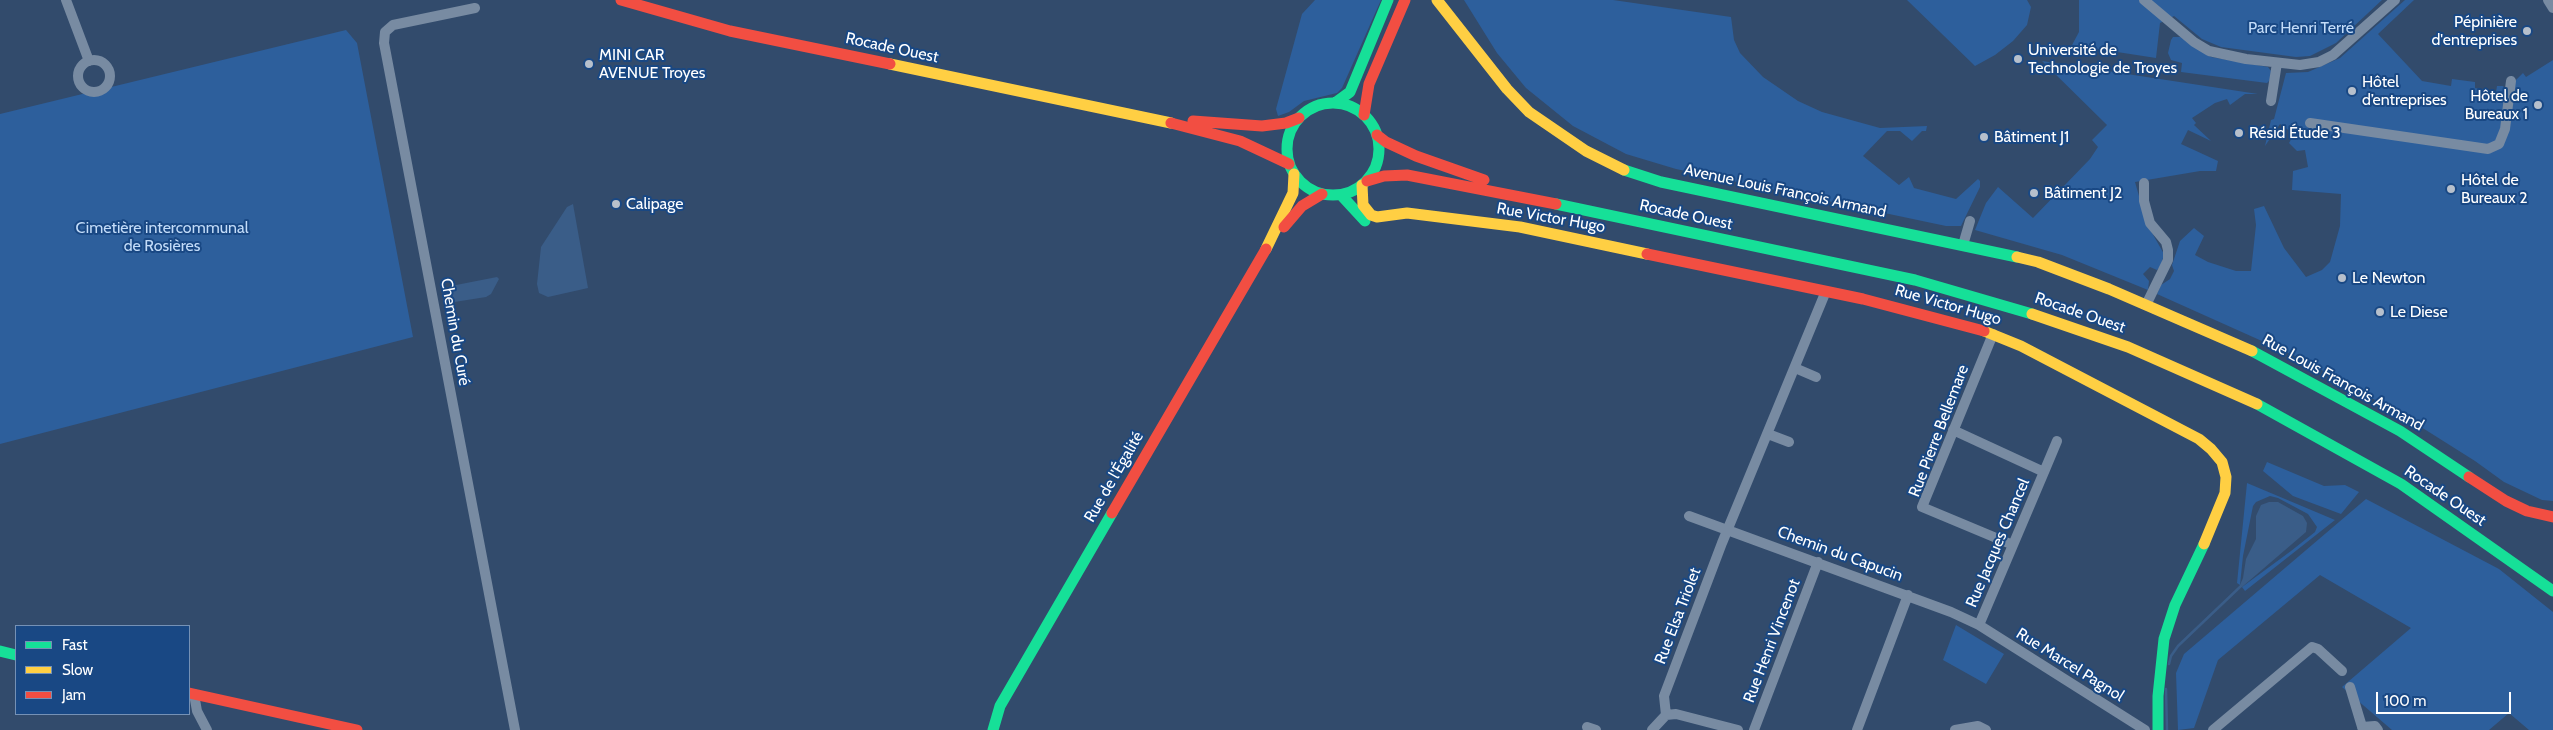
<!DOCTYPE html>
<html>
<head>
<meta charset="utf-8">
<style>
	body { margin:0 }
	#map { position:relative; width:2553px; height:730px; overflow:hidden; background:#324b6c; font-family:Cabin,sans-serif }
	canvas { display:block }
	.legend { position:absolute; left:15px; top:625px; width:175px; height:90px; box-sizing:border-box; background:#194884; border:1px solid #7591b5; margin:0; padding:6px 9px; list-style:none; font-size:15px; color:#fff }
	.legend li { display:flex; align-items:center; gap:10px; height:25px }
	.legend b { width:25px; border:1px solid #7591b5 }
	.scale { position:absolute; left:2376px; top:692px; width:135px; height:22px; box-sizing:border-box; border:2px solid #fff; border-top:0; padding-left:6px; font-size:15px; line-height:18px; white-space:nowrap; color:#fff; -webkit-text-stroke:4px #194884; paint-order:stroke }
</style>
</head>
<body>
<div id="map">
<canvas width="2553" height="730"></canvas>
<ul class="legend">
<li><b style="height:6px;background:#16e098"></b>Fast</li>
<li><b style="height:6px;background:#ffcf43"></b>Slow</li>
<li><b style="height:6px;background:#f24e42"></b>Jam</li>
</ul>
<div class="scale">100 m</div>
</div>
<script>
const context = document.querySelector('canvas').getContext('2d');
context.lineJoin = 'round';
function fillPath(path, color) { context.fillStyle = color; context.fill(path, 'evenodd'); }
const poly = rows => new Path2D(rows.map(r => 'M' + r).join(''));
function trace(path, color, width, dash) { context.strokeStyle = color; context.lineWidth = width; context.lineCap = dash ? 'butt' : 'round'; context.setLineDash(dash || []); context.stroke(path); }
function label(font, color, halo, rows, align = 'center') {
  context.font = font + ' Cabin,sans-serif'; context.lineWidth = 4; context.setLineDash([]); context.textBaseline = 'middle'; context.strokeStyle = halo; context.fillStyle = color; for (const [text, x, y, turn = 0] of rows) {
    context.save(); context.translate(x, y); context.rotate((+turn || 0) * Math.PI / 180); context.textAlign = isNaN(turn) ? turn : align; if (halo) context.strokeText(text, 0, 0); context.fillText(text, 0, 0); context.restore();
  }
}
fillPath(poly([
	[1315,0,1381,0,1342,88,1337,93,1304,101,1289,112,1278,116,1276,109,1302,14],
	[1464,0,1613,0,1731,17,1734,40,1740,53,1763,77,1798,101,1822,112,1880,128,1927,126,1926,131,1922,131,1912,141,1900,131,1887,131,1863,156,1899,185,1909,177,1914,188,1956,199,1978,179,1980,181,1980,187,1961,226,1946,226,1676,169,1626,154,1573,126,1526,88,1497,53],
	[1907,0,2027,0,2031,7,2027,25,2013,41,1995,55,1975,66],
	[2079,0,2382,0,2336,43,2310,56,2296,57,2221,47,2202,39,2174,16,2160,23,2156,58,2072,45,2079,32],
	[2405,0,2414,0,2378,34,2422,81,2451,86,2452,79,2475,82,2475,88,2496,92,2497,86,2503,86,2506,90,2523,73,2526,77,2553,60,2553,501,2542,500,2504,482,2475,461,2402,415,2302,359,2157,294,2161,285,2170,279,2174,271,2172,265,2180,241,2194,228,2204,236,2195,255,2208,262,2236,271,2251,271,2256,225,2254,209,2264,206,2284,248,2306,277,2322,270,2330,262,2340,226,2341,194,2292,190,2293,171,2308,167,2305,150,2297,151,2289,143,2294,134,2280,124,2265,146,2271,120,2274,119,2286,73,2308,72,2340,58],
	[346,30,357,43,413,337,0,444,0,114],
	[2173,37,2181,37,2211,57,2268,67,2271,71,2270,80,2267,83,2181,72,2182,63,2171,60,2168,53,2171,40],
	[2042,61,2258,94,2245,94,2230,105,2227,99,2215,103,2192,118,2196,123,2194,125,2211,141,2188,130,2181,144,2218,161,2216,171,2200,171,2135,182,2147,224,2164,254,2161,266,2157,270,2150,267,2143,274,2149,281,2148,290,2062,255,1975,230,1986,203,1998,187,2033,218,2090,159,2098,147,2092,140,2107,125],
	[2267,462,2324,486,2345,485,2359,492,2341,514,2293,496,2263,471],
	[2247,483,2335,520,2245,591,2242,587,2291,551,2315,532,2317,527,2308,514,2278,498,2270,496,2256,502,2253,506,2243,556,2240,585,2237,583],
	[2366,499,2499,569,2553,612,2553,730,2529,730,2509,713,2489,730,2392,730,2342,687,2411,628,2320,575,2218,660,2194,728,2178,730,2176,673,2184,654],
	[1956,625,2004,654,1986,684,1943,660]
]), '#2d5f9c');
fillPath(poly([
	[573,204,588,288,548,297,539,293,537,284,541,247,567,207],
	[497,277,499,279,491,294,486,297,448,303,445,299,444,293,451,286],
	[2269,502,2278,502,2303,516,2307,523,2306,532,2242,587,2240,585,2243,578,2246,559,2256,539,2256,516,2261,505]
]), '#3a5d88');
trace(poly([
	[2169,664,2171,656,2178,646,2241,586],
	[2166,689,2167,730]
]), '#3a5d88', 2.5);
trace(poly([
	[66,0,89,61],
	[2144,0,2194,42,2209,51,2246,59,2300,65,2319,62,2333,55,2395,0],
	[2548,0,2553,8],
	[475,8,393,25,385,32,384,43,515,730],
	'78 76a16 16 0 1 1 32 0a16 16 0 1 1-32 0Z',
	[2271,101,2277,63],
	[2310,123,2488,149,2499,144,2505,129,2511,81],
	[2144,183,2144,201,2150,223,2166,242,2168,250,2168,260,2146,305],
	[1963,245,1970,221],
	[1993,334,1922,507,2013,545],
	[1795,368,1816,377],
	[1953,430,2044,472,1979,625],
	[1768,434,1789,442],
	[2044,472,2057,441],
	[1689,516,1951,612,1979,625,2145,730],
	[2350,687,2363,730],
	[194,694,197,711,207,730],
	[1666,715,1664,696,1722,543,1826,291],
	[1587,727,1596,730],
	[2362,727,2375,726,2378,730],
	[1652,730,1666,715,1676,714,1738,730],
	[1754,730,1818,562],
	[1857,730,1908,595],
	[1955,730,1978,726,1986,730],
	[2213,730,2312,647,2318,649,2342,671]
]), '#788ba2', 10);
trace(poly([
	[1335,103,1350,92,1388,0],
	'1287 149a46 46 0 1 1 92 0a46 46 0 1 1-92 0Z',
	[1624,170,1661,182,2017,257],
	[1341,195,1365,221],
	[1556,204,1915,280,2032,314],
	[2252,351,2400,431,2469,477],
	[2257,404,2401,484,2553,591],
	[0,651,16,655],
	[993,730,1000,706,1112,513],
	[2158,730,2158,696,2164,639,2175,605,2204,544]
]), '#16e098', 11);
trace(poly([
	[1437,0,1507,89,1529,112,1586,151,1624,170],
	[890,64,1171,123],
	[1362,185,1363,205,1371,215,1377,217,1407,213,1520,227,1647,254],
	[1266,249,1293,193,1294,174],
	[2017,257,2038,262,2109,289,2252,351],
	[2032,314,2128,347,2257,404],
	[1984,331,2021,346,2199,439,2211,449,2222,462,2226,477,2225,493,2204,544]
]), '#ffcf43', 11);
trace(poly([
	[621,0,730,31,890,64],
	[1364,115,1369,84,1405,0],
	[1193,121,1262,126,1286,123,1299,118],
	[1171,123,1240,141,1289,164],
	[1377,135,1386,142,1416,156,1484,180],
	[1367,181,1384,176,1407,175,1556,204],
	[1284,227,1302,206,1322,194],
	[1647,254,1863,299,1984,331],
	[2469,477,2506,501,2527,511,2553,517],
	[1112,513,1266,249],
	[189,693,357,730]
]), '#f24e42', 11);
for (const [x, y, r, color] of [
	[2527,31,5,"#b7c0cc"],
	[2018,59,5,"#b7c0cc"],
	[589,64,5,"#b7c0cc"],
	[2352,91,5,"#b7c0cc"],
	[2538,105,5,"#b7c0cc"],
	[2239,133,5,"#b7c0cc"],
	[1984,137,5,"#b7c0cc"],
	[2451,189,5,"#b7c0cc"],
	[2034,193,5,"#b7c0cc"],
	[616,204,5,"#b7c0cc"],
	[2342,278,5,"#b7c0cc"],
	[2380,312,5,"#b7c0cc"]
]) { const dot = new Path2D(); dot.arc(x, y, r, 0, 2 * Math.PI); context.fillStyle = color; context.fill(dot); trace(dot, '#194884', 2); }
label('16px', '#fff', '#194884', [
	["Pépinière",2517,22,"right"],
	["d'entreprises",2517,40,"right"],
	["Université de",2028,50],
	["Technologie de Troyes",2028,68],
	["MINI CAR",599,55],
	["AVENUE Troyes",599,73],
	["Hôtel",2362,82],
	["d’entreprises",2362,100],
	["Hôtel de",2528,96,"right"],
	["Bureaux 1",2528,114,"right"],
	["Résid Étude 3",2249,133],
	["Bâtiment J1",1994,137],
	["Hôtel de",2461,180],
	["Bureaux 2",2461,198],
	["Bâtiment J2",2044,193],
	["Calipage",626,204],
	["Le Newton",2352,278],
	["Le Diese",2390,312]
], 'left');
label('16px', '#c3dcf9', '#194884', [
	["Parc Henri Terré",2301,28],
	["Cimetière intercommunal",162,228],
	["de Rosières",162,246]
]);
label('16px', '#fff', '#194884', [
	["Rocade Ouest",892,48,12],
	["Avenue Louis François Armand",1785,191,12],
	["Rocade Ouest",1686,215,12],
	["Rue Victor Hugo",1551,218,10],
	["Rue Victor Hugo",1948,305,16],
	["Rocade Ouest",2080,313,19],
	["Chemin du Curé",455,332,80],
	["Rue Louis François Armand",2343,383,29],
	["Rue Pierre Bellemare",1939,431,-69],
	["Rue de l'Égalité",1114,477,-60],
	["Rocade Ouest",2445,496,34],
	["Rue Jacques Chancel",1998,543,-67],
	["Chemin du Capucin",1840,554,20],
	["Rue Elsa Triolet",1678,616,-69],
	["Rue Henri Vincenot",1772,641,-69],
	["Rue Marcel Pagnol",2070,665,32]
]);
</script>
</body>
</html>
